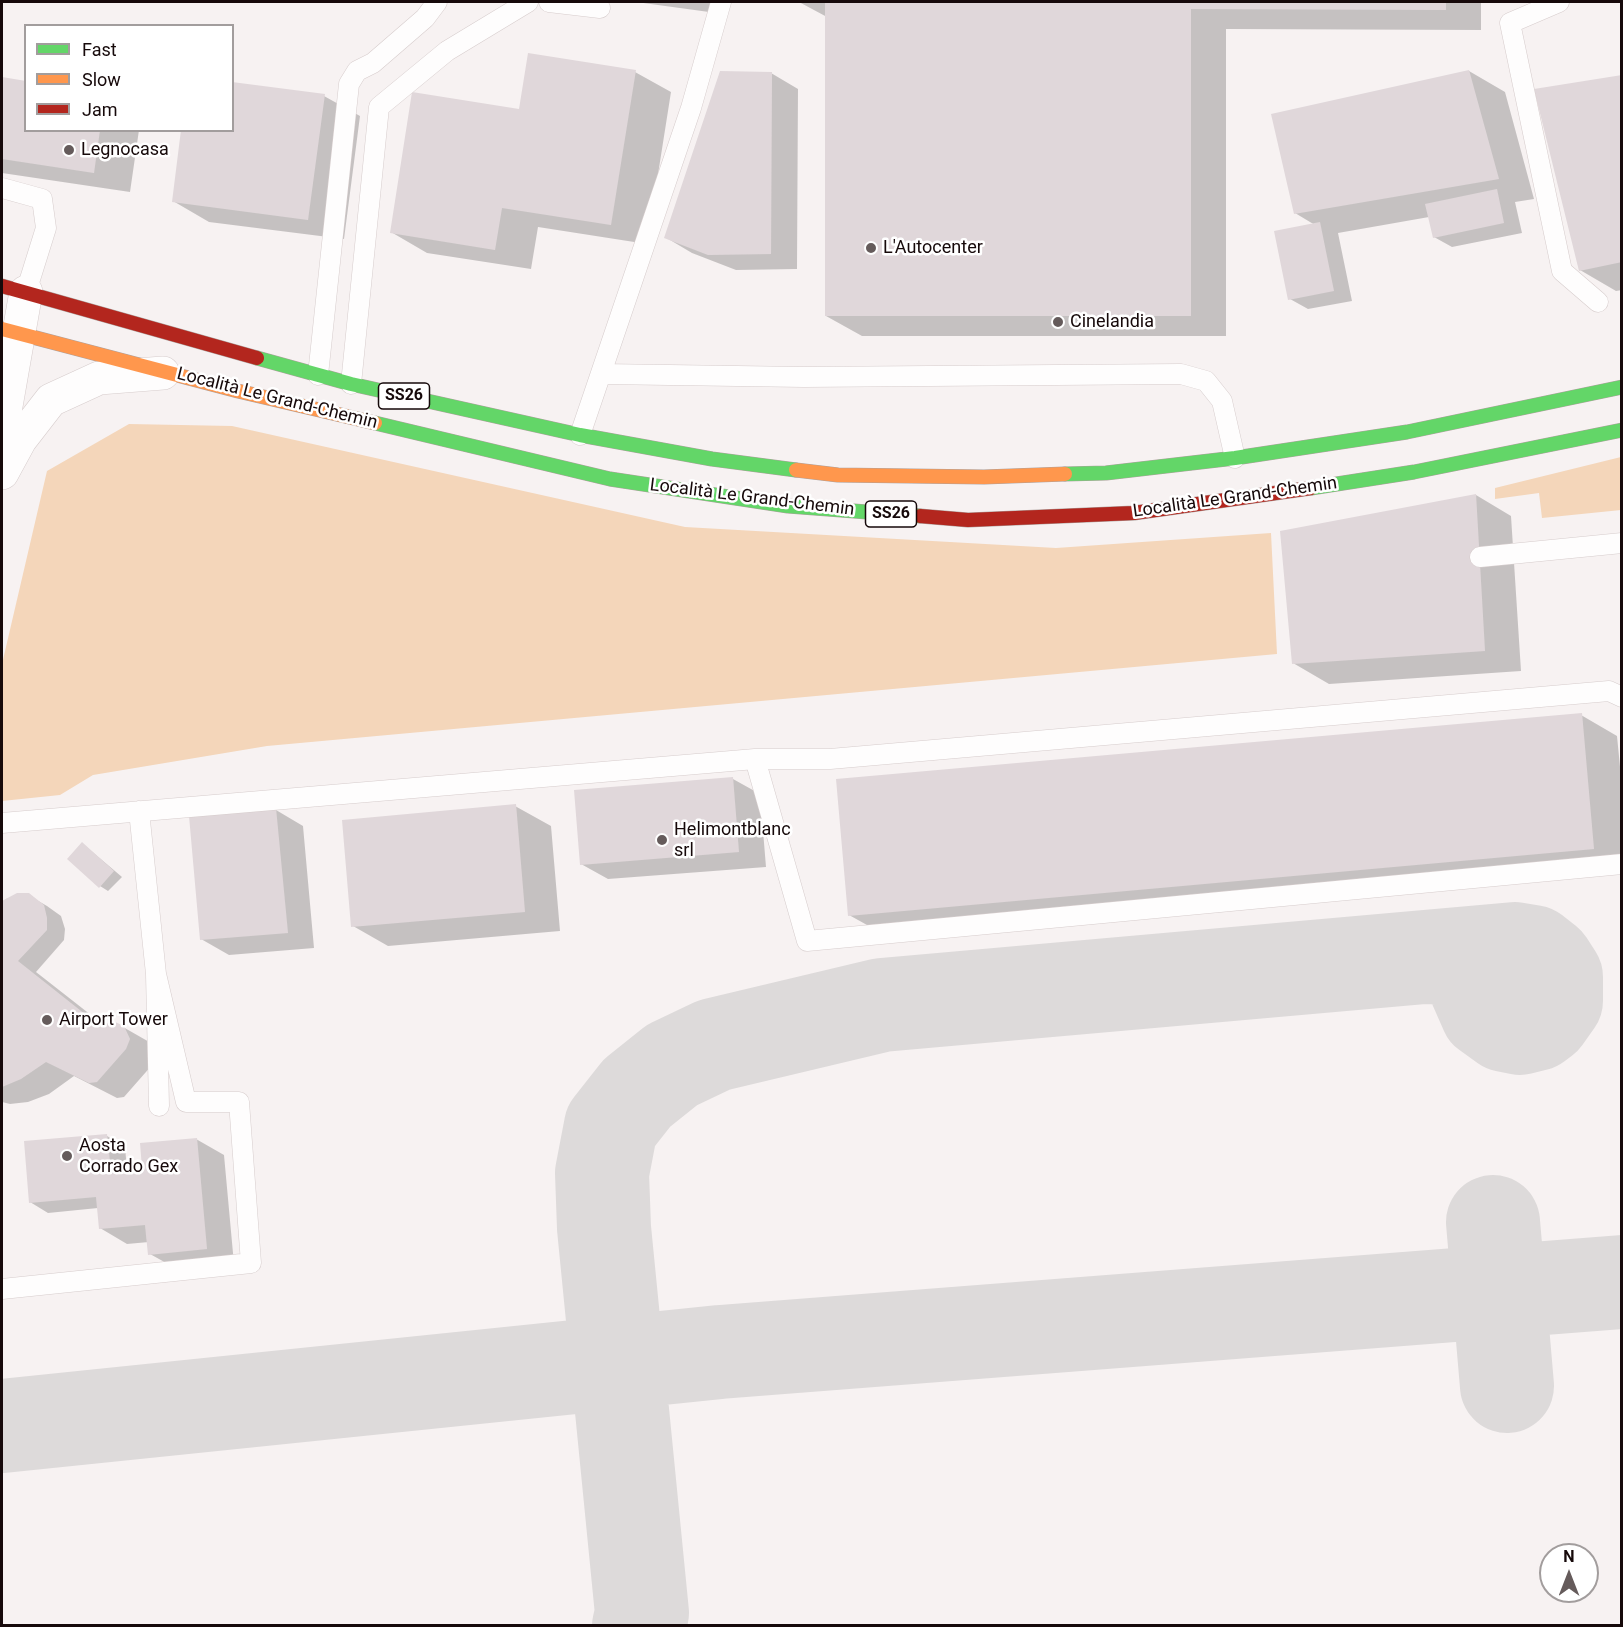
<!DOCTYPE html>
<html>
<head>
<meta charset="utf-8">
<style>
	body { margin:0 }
	#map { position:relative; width:1623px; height:1627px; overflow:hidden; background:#f7f2f2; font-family:Roboto,sans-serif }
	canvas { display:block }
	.frame { position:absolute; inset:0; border:3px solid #16090a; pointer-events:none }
	.legend { position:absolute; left:24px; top:24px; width:210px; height:108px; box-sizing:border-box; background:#fff; border:2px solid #a29d9d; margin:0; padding:8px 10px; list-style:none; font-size:18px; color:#16090a }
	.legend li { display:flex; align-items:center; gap:12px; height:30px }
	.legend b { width:30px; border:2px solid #a29d9d }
	.north { position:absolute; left:1539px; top:1543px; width:60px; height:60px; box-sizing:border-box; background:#fff; border:2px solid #a29d9d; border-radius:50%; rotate:0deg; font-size:16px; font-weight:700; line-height:24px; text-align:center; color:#16090a }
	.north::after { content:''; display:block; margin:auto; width:21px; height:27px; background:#655b5b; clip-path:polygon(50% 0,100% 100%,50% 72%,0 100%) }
</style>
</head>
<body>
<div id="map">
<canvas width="1623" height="1627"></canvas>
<div class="frame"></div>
<ul class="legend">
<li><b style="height:8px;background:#63d668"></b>Fast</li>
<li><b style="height:8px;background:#ff974d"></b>Slow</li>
<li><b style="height:8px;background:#b3261e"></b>Jam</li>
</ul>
<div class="north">N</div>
</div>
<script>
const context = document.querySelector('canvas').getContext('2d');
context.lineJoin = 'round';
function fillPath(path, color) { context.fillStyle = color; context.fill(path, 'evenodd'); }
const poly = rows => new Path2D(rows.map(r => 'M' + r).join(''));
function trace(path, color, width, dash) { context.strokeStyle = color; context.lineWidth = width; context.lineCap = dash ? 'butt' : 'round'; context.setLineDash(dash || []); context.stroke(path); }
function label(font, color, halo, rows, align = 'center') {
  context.font = font + ' Roboto,sans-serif'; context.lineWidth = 5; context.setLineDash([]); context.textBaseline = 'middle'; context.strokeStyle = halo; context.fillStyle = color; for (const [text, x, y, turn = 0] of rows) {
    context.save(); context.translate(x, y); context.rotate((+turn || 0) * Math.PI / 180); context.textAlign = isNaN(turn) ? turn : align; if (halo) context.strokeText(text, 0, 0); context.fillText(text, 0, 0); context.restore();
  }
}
fillPath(poly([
	[129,424,232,426,685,527,1056,548,1271,533,1277,654,267,746,93,775,60,795,2,801,2,664,47,471],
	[1621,457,1621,510,1542,518,1539,493,1495,499,1495,488]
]), '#f4d6ba');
fillPath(poly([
	[636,2,711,2,709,12],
	[799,2,1481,2,1481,30,1226,29,1226,336,862,336,826,316,827,17],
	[1469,71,1505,92,1534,199,1515,202,1522,233,1452,247,1434,237,1429,217,1338,233,1352,301,1308,309,1290,299,1315,225,1295,213],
	[635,72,671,92,647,244,538,227,531,269,427,253,391,232,521,111],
	[771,73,798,89,797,269,736,270,692,253,665,237],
	[1622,77,1622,290,1616,291,1580,270],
	[2,79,26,82,26,130,139,130,130,192,2,173],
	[324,96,360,116,344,239,209,222,173,201,232,130],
	[1476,495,1511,516,1521,671,1329,684,1293,663],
	[1581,715,1617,736,1622,787,1622,870,885,935,849,915],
	[733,779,760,794,766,867,608,879,581,864],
	[515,806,551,826,560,931,388,946,353,926],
	[276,810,303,826,314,948,229,955,201,939],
	[83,844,122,877,108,891,100,886],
	[18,894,28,895,47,906,61,916,65,929,64,940,36,972,105,1026,123,1027,151,1043,153,1064,124,1097,117,1098,74,1076,49,1094,28,1102,10,1104,2,1102,2,904,6,899],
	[107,1136,125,1146,127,1171,144,1170,196,1139,224,1155,234,1264,177,1269,150,1254,149,1242,127,1244,100,1228,98,1208,48,1213,30,1202]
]), '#0003');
trace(poly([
	[1493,1222,1507,1386],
	[2,1426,720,1352,1622,1282],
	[639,1626,642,1613,604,1228,602,1173,611,1126,637,1093,672,1065,714,1045,882,1005,1515,949,1533,952,1547,963,1556,977,1556,1001,1544,1018,1536,1024,1520,1028,1505,1025,1487,1012,1469,971,1448,958,1428,957]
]), '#dddada', 94);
fillPath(poly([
	[825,2,1446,2,1446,10,1191,9,1191,316,825,316],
	[528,53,636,70,611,225,502,208,495,250,390,233,412,92,519,109],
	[1469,70,1499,179,1294,214,1271,114],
	[720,71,772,72,771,254,708,255,664,238],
	[1622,75,1622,262,1579,271,1534,89],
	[2,77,26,81,26,130,100,130,94,173,2,159],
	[232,82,325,94,308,220,172,202,181,130,232,130],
	[1497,189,1504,223,1433,238,1425,204],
	[1320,222,1334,291,1288,300,1274,231],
	[1476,494,1485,651,1292,664,1280,531],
	[1582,713,1594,849,848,916,836,779],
	[733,777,739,852,580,865,574,790],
	[516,804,525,912,351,927,342,820],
	[276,808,288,933,200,940,189,816],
	[82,842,114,871,99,888,67,859],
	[17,893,29,893,44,905,47,918,47,930,18,961,100,1026,113,1021,124,1026,130,1039,126,1049,97,1082,89,1083,46,1062,21,1079,2,1087,2,901],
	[107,1134,111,1171,142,1168,140,1143,197,1138,207,1249,148,1255,145,1225,99,1229,96,1197,29,1203,24,1141]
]), '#e0d7da');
const lane = poly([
	[549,2,600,8],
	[1559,2,1510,23,1562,271,1598,302],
	[2,188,42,199,46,228,26,292],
	[602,374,804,377,1181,374,1206,381,1222,401,1235,458],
	[318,375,349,84,357,71,373,63,425,18,437,2],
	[351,384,379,107,447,51,528,2],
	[580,435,691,108,721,2],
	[1480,557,1622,543],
	[755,759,807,941,1622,864],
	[139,811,156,974,159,1106],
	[2,823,755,759,830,759,1609,691,1622,697],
	[2,1289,251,1263,239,1102,186,1102,156,974]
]);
const street = poly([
	[2,429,26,292],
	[2,473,20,440,51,400,99,378,163,373]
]);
const fast = poly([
	[257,358,351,384,580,435,712,459,796,470],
	[375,423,610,479,788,506,920,516],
	[1065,474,1106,473,1235,458,1407,432,1622,387],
	[1311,488,1414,472,1622,430]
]);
const slow = poly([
	[2,329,238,391,375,423],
	[796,470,838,475,984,477,1065,474]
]);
const jam = poly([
	[2,286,257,358],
	[920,516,968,520,1134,513,1311,488]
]);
trace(lane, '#d6cccc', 21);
trace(street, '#d6cccc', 34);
trace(fast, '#ada19d', 15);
trace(slow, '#ada19d', 15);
trace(jam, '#ada19d', 15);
trace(lane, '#fefdfd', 20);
trace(street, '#fefdfd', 33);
trace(fast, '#63d668', 14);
trace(slow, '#ff974d', 14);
trace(jam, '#b3261e', 14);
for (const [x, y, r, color] of [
	[69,150,6,"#655b5b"],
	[871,248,6,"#655b5b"],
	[1058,322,6,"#655b5b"],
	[662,840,6,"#655b5b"],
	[47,1020,6,"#655b5b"],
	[67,1156,6,"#655b5b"]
]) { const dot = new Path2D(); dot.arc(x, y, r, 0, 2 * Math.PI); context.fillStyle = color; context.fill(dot); trace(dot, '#fff', 2); }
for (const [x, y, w] of [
	[404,396,51],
	[891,514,51]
]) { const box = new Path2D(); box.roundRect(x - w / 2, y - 13, w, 26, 4.5); context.fillStyle = '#fff'; context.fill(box); trace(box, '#16090a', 1.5); }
label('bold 16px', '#16090a', null, [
	["SS26",404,396],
	["SS26",891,514]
]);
label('18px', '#16090a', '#fff', [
	["Legnocasa",81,150],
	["L'Autocenter",883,248],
	["Cinelandia",1070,322],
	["Helimontblanc",674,830],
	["srl",674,851],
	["Airport Tower",59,1020],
	["Aosta",79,1146],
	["Corrado Gex",79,1167]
], 'left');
label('18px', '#16090a', '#fff', [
	["Località Le Grand-Chemin",277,399,14],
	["Località Le Grand-Chemin",752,498,7],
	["Località Le Grand-Chemin",1235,498,-8]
]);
</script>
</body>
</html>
